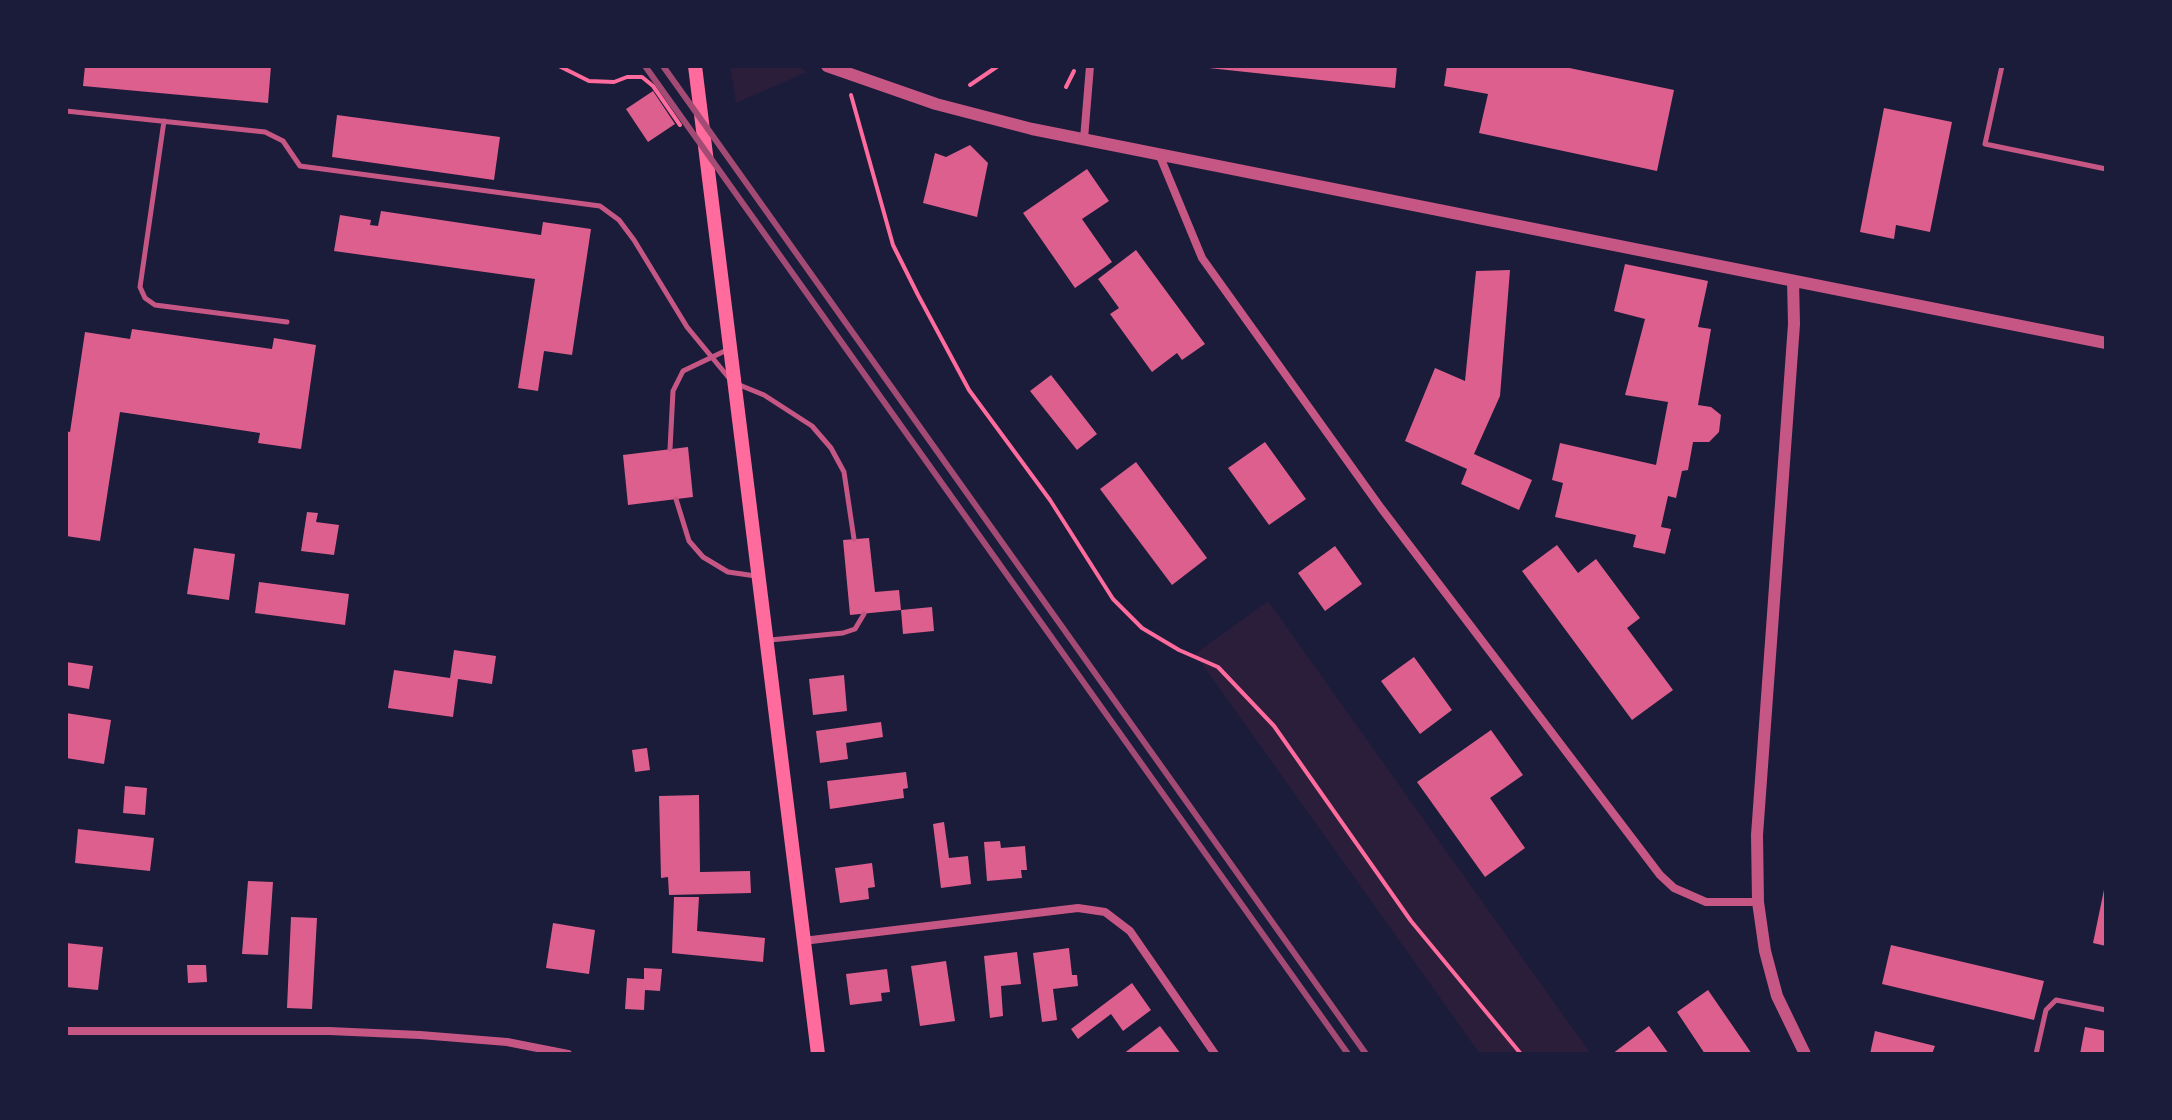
<!DOCTYPE html>
<html>
<head>
<meta charset="utf-8">
<style>
	body { margin:0 }
	#map { position:relative; width:2172px; height:1120px; overflow:hidden; background:#1b1b3a; font-family:Helvetica,sans-serif }
	canvas { display:block }
	.frame { position:absolute; inset:0; border:68px solid #1b1b3a; pointer-events:none }
</style>
</head>
<body>
<div id="map">
<canvas width="2172" height="1120"></canvas>
<div class="frame"></div>
</div>
<script>
const context = document.querySelector('canvas').getContext('2d');
context.lineJoin = 'round';
function fillPath(path, color) { context.fillStyle = color; context.fill(path, 'evenodd'); }
const poly = rows => new Path2D(rows.map(r => 'M' + r).join(''));
function trace(path, color, width, dash) { context.strokeStyle = color; context.lineWidth = width; context.lineCap = dash ? 'butt' : 'round'; context.setLineDash(dash || []); context.stroke(path); }
fillPath(poly([
	[730,66,798,66,807,72,736,103],
	[1268,601,1591,1054,1480,1054,1195,654]
]), '#2a1e3b');
fillPath(poly([
	[85,66,271,66,268,103,83,86],
	[1190,66,1397,66,1395,88],
	[1447,66,1560,66,1674,90,1657,171,1479,133,1488,94,1444,86],
	[653,91,675,124,648,142,626,109],
	[1884,108,1952,122,1930,232,1896,225,1894,239,1860,232],
	[337,115,500,137,494,180,332,157],
	[970,145,988,163,977,217,923,203,935,153,946,157],
	[1087,169,1109,201,1082,219,1112,262,1075,288,1023,213],
	[381,211,541,235,543,222,591,229,572,355,544,351,538,391,518,388,535,279,334,251,340,215,371,220,370,225,378,226],
	[1136,250,1205,344,1182,360,1177,353,1152,372,1110,314,1119,308,1098,279],
	[1625,264,1708,281,1698,327,1711,329,1698,405,1711,407,1721,415,1719,432,1709,442,1693,442,1688,470,1682,471,1676,498,1668,496,1661,527,1671,529,1665,554,1633,547,1636,535,1555,517,1563,483,1552,480,1560,443,1656,465,1668,402,1625,395,1645,319,1614,311],
	[1510,270,1500,396,1474,454,1532,480,1519,510,1461,484,1467,469,1405,441,1435,368,1465,381,1476,271],
	[132,329,272,349,274,338,316,345,301,449,258,443,260,433,120,412,100,541,66,536,66,431,70,432,85,332,130,339],
	[1051,375,1097,434,1077,450,1030,391],
	[1265,442,1306,499,1269,525,1228,468],
	[688,447,693,497,628,505,623,455],
	[1136,462,1207,558,1172,585,1100,489],
	[307,512,318,513,316,522,339,525,334,555,301,551],
	[869,538,875,592,899,590,901,610,850,615,843,540],
	[1557,545,1578,573,1596,559,1640,618,1627,628,1673,690,1632,720,1522,571],
	[1335,546,1362,584,1325,611,1298,573],
	[194,548,235,554,229,600,187,594],
	[259,582,349,594,345,625,255,613],
	[932,607,934,631,903,634,901,610],
	[454,650,496,656,492,684,458,679,453,717,388,708,394,670,450,678],
	[1414,657,1452,710,1420,734,1381,681],
	[66,662,93,666,89,689,66,685],
	[844,675,847,711,813,715,809,679],
	[66,713,111,720,104,764,66,758],
	[881,722,883,737,846,743,848,759,820,763,816,731],
	[1491,730,1523,775,1490,798,1525,848,1485,877,1417,782],
	[647,748,650,770,635,772,632,750],
	[906,772,908,788,903,789,904,798,830,809,827,781],
	[125,786,147,788,145,815,123,813],
	[699,795,700,872,750,871,751,893,669,895,668,877,661,878,659,796],
	[944,822,949,858,968,856,971,884,941,888,933,824],
	[78,829,154,838,150,871,75,863],
	[1000,841,1001,848,1025,846,1027,870,1021,870,1022,878,987,881,984,842],
	[872,863,875,887,868,888,869,899,840,903,835,868],
	[248,881,273,882,268,955,242,954],
	[2105,885,2106,885,2106,946,2093,943],
	[674,897,699,897,697,931,765,938,763,962,672,953],
	[291,917,317,918,312,1009,287,1008],
	[553,923,595,930,589,974,546,968],
	[66,943,103,947,98,990,66,987],
	[1891,945,2044,981,2034,1020,1882,984],
	[1069,948,1072,975,1077,975,1078,986,1053,989,1057,1020,1042,1022,1033,953],
	[1017,952,1021,984,1001,986,1003,1016,990,1018,984,956],
	[946,961,955,1021,920,1026,911,966],
	[187,965,206,965,207,982,188,983],
	[644,968,662,969,660,991,645,990,644,1010,625,1009,627,978,644,979],
	[887,969,890,992,881,993,882,1001,850,1005,846,974],
	[1132,983,1151,1010,1123,1031,1111,1014,1078,1039,1071,1029],
	[1708,990,1752,1054,1705,1054,1677,1012],
	[1160,1026,1181,1054,1123,1054],
	[1649,1026,1669,1054,1612,1054],
	[2085,1027,2106,1031,2106,1054,2080,1054],
	[1875,1031,1935,1046,1932,1054,1870,1054]
]), '#dd5f8e');
trace(poly([
	[559,66,589,81,614,82,627,77,642,77,653,86,680,125],
	[970,85,998,66],
	[1066,87,1074,71],
	[851,95,893,245,918,295,969,390,1050,500,1113,599,1142,628,1179,650,1218,667,1274,726,1411,921,1521,1054]
]), '#ff6b9d', 4);
trace(poly([
	[2002,66,1985,144,2106,169],
	[66,111,265,132,283,141,300,166,600,206,619,220,634,240,687,327,729,378],
	[164,121,140,287,145,298,155,305,287,322],
	[737,384,764,395,812,426,831,448,844,472,854,539],
	[670,449,673,391,683,371,729,349],
	[676,499,689,541,703,557,728,572,756,576],
	[770,640,843,633,855,629,864,614],
	[2036,1054,2046,1010,2056,1000,2106,1010]
]), '#c65784', 5);
trace(poly([
	[1084,139,1090,66],
	[1159,154,1202,258,1381,508,1660,875,1674,888,1706,902,1758,902],
	[803,941,1078,908,1105,912,1130,931,1215,1054],
	[66,1031,329,1031,420,1035,507,1042,568,1054]
]), '#c65784', 8);
trace(poly([
	[827,66,936,104,1032,129,2106,343],
	[1793,281,1794,324,1757,835,1758,902,1765,951,1777,996,1805,1054]
]), '#c65784', 12);
trace(poly([
	[695,66,818,1054]
]), '#ff6b9d', 14);
trace(poly([
	[645,66,1348,1054],
	[663,66,1366,1054]
]), '#a44b75', 6);
</script>
</body>
</html>
